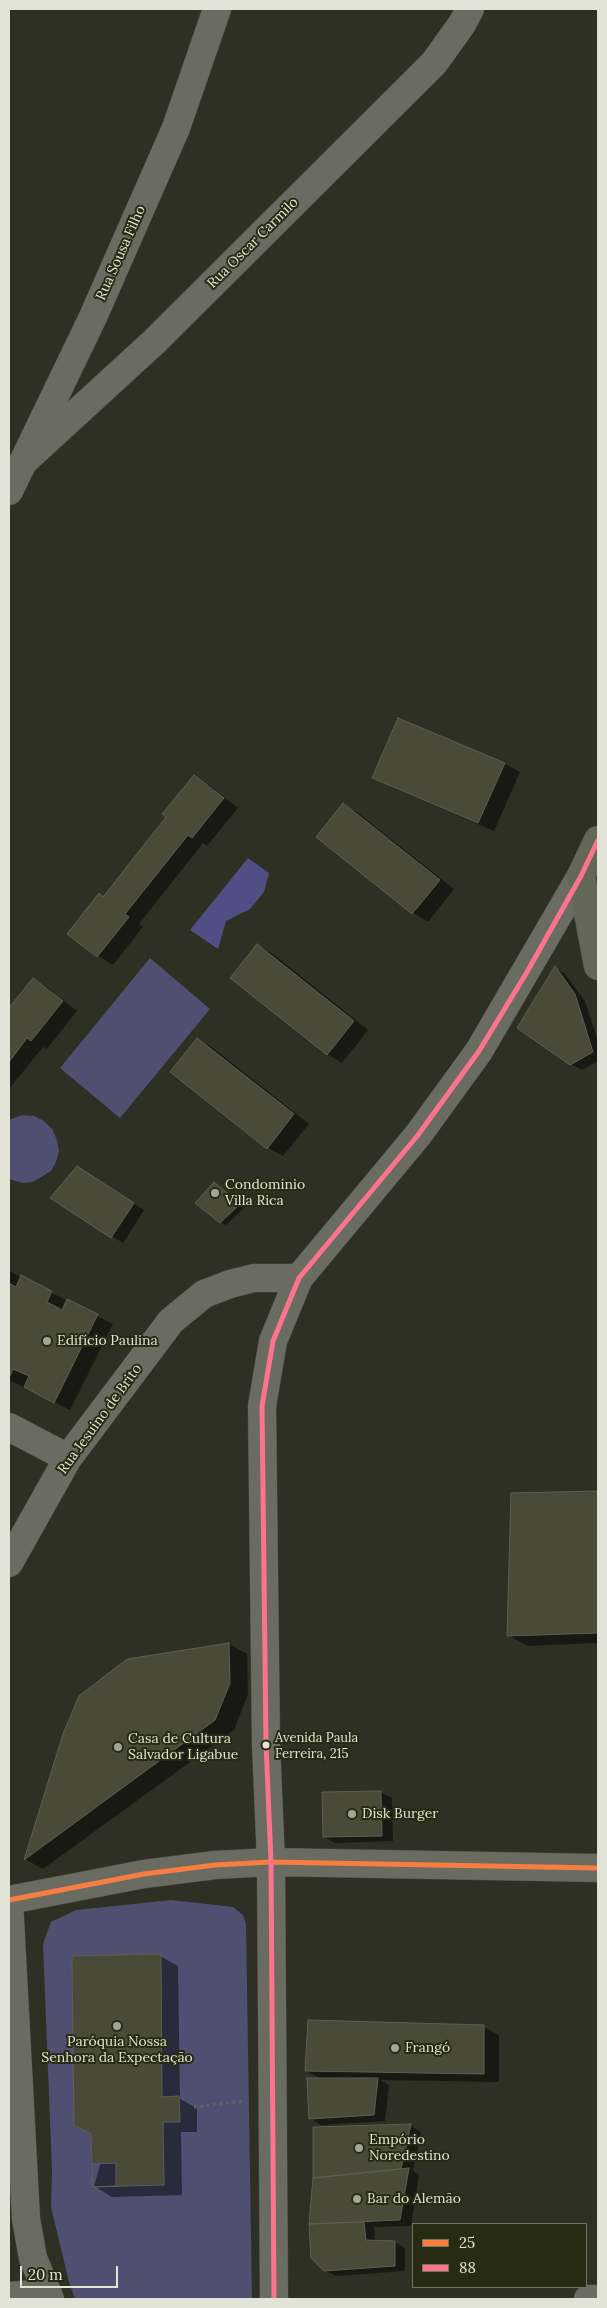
<!DOCTYPE html>
<html>
<head>
<meta charset="utf-8">
<style>
	body { margin:0 }
	#map { position:relative; width:607px; height:2308px; overflow:hidden; background:#2e3023; font-family:Lora,serif }
	canvas { display:block }
	.frame { position:absolute; inset:0; border:10px solid #e1e4d6; pointer-events:none }
	.legend { position:absolute; left:412px; top:2223px; width:175px; height:65px; box-sizing:border-box; background:#272b14; border:1px solid #717562; margin:0; padding:6px 9px; list-style:none; font-size:15px; color:#e1e4d6 }
	.legend li { display:flex; align-items:center; gap:10px; height:25px }
	.legend b { width:25px; border:1px solid #717562 }
	.scale { position:absolute; left:20px; top:2266px; width:98px; height:22px; box-sizing:border-box; border:2px solid #e1e4d6; border-top:0; padding-left:6px; font-size:15px; line-height:18px; white-space:nowrap; color:#e1e4d6; -webkit-text-stroke:4px #272b14; paint-order:stroke }
</style>
</head>
<body>
<div id="map">
<canvas width="607" height="2308"></canvas>
<div class="frame"></div>
<ul class="legend">
<li><b style="height:6px;background:#f77d43"></b>25</li>
<li><b style="height:6px;background:#fc738d"></b>88</li>
</ul>
<div class="scale">20 m</div>
</div>
<script>
const context = document.querySelector('canvas').getContext('2d');
context.lineJoin = 'round';
function fillPath(path, color) { context.fillStyle = color; context.fill(path, 'evenodd'); }
const poly = rows => new Path2D(rows.map(r => 'M' + r).join(''));
function trace(path, color, width, dash) { context.strokeStyle = color; context.lineWidth = width; context.lineCap = dash ? 'butt' : 'round'; context.setLineDash(dash || []); context.stroke(path); }
function label(font, color, halo, rows, align = 'center') {
  context.font = font + ' Lora,serif'; context.lineWidth = 4; context.setLineDash([]); context.textBaseline = 'middle'; context.strokeStyle = halo; context.fillStyle = color; for (const [text, x, y, turn = 0] of rows) {
    context.save(); context.translate(x, y); context.rotate((+turn || 0) * Math.PI / 180); context.textAlign = isNaN(turn) ? turn : align; if (halo) context.strokeText(text, 0, 0); context.fillText(text, 0, 0); context.restore();
  }
}
fillPath(poly([
	[150,958,210,1009,120,1118,60,1068],
	[22,1115,34,1116,44,1121,52,1129,57,1140,59,1151,56,1162,51,1171,33,1182,23,1183,9,1179,9,1120],
	[171,1900,233,1907,243,1915,246,1924,252,2299,75,2299,69,2282,51,2207,52,2171,43,1944,51,1922,76,1910]
]), '#504f72');
fillPath(poly([
	[248,858,269,873,264,892,250,909,226,921,218,949,190,930]
]), '#504e84');
fillPath(poly([
	[399,720,505,764,520,772,494,831,389,786,374,777],
	[194,776,209,785,238,808,207,846,203,843,139,924,143,927,113,965,98,956,69,933,104,898,168,817],
	[343,804,358,813,454,889,428,922,413,913,318,837],
	[257,945,273,954,368,1030,342,1063,327,1054],
	[555,968,565,974,585,1001,598,1042,598,1061,582,1070,571,1064],
	[33,979,48,988,77,1011,47,1049,43,1047,9,1089,9,1010],
	[198,1039,213,1048,309,1124,283,1156,268,1148],
	[88,1174,144,1210,123,1243,52,1198],
	[220,1187,244,1208,226,1225,220,1222],
	[9,1271,113,1324,70,1410,9,1380],
	[598,1492,598,1643,527,1646,508,1635,512,1494],
	[229,1644,247,1654,248,1694,234,1730,43,1869,25,1859,64,1734],
	[381,1792,392,1798,393,1841,335,1843,324,1837,323,1793],
	[160,1956,178,1966,180,2099,197,2108,197,2132,181,2132,182,2195,112,2197,94,2186],
	[484,2027,499,2035,499,2082,380,2080,389,2085,385,2121,321,2125,310,2118,322,2079,306,2071],
	[410,2125,421,2132,413,2171,419,2175,411,2226,374,2227,375,2242,395,2242,405,2248,405,2271,336,2276,324,2270,310,2224,314,2178]
]), '#0007');
const building = poly([
	[398,718,505,763,478,823,372,778,398,718],
	[194,775,224,798,192,838,188,835,125,914,129,917,97,957,67,934,99,893,103,897,166,817,162,814,194,775],
	[343,803,440,880,412,914,316,837,343,803],
	[257,944,354,1021,327,1055,230,978,257,944],
	[555,966,575,994,593,1052,570,1065,517,1028,555,966],
	[33,978,63,1001,31,1041,27,1038,9,1062,9,1008,33,978],
	[197,1038,294,1114,267,1149,170,1072,197,1038],
	[77,1166,134,1203,111,1238,50,1198,77,1166],
	[214,1182,240,1204,220,1223,195,1203,214,1182],
	[21,1275,52,1291,47,1302,62,1310,67,1299,98,1314,54,1403,24,1387,29,1376,13,1369,9,1378,9,1283,16,1287,21,1275],
	[598,1491,598,1633,507,1636,511,1493,598,1491],
	[229,1643,230,1683,215,1720,24,1860,63,1734,79,1696,127,1659,229,1643],
	[381,1791,382,1836,323,1837,322,1792,381,1791],
	[161,1954,162,2097,179,2096,180,2122,163,2122,164,2185,93,2187,91,2134,74,2125,72,1956,161,1954],
	[308,2020,484,2025,484,2074,305,2071,308,2020],
	[307,2078,378,2078,374,2115,309,2119,307,2078],
	[411,2124,401,2169,313,2178,313,2127,411,2124],
	[116,2163,116,2186,93,2187,92,2164,116,2163],
	[409,2168,400,2220,309,2224,313,2178,409,2168],
	[364,2222,366,2240,395,2241,395,2266,324,2271,311,2258,309,2224,364,2222]
]);
fillPath(building, '#494b38');
trace(building, '#5d5f53', 1);
const minor = poly([
	[22,463,155,341,434,63,462,24,470,9],
	[9,491,93,317,176,128,217,9],
	[9,1427,68,1458],
	[9,1563,68,1458,171,1321,204,1294,230,1284,254,1278,299,1278],
	[9,1900,144,1874,215,1865,271,1862,598,1868],
	[9,1900,26,2219,33,2258,50,2299],
	[9,2296,48,2293],
	[274,2299,271,1862,266,1744,262,1406,273,1341,299,1278,418,1135,479,1051,581,876],
	[588,2299,598,2299]
]);
const major = poly([
	[598,840,581,876,598,966]
]);
trace(minor, '#4a4c41', 29);
trace(major, '#4a4c41', 29);
trace(poly([
	[194,2107,243,2101]
]), '#63655c', 3, [2.5, 4]);
trace(minor, '#6a6c61', 28);
trace(major, '#646757', 28);
trace(poly([
	[9,1900,144,1874,215,1865,271,1862,598,1868]
]), '#f77d43', 5);
trace(poly([
	[274,2299,271,1862,266,1744,262,1406,273,1341,299,1278,418,1135,479,1051,527,972,581,876,598,840]
]), '#fc738d', 5);
for (const [x, y, r, color] of [
	[215,1193,5,"#a2a597"],
	[47,1341,5,"#a2a597"],
	[266,1745,4.5,"#e1e4d6"],
	[118,1747,5,"#a2a597"],
	[352,1814,5,"#a2a597"],
	[117,2026,5,"#a2a597"],
	[395,2048,5,"#a2a597"],
	[359,2148,5,"#a2a597"],
	[357,2199,5,"#a2a597"]
]) { const dot = new Path2D(); dot.arc(x, y, r, 0, 2 * Math.PI); context.fillStyle = color; context.fill(dot); trace(dot, '#272b14', 2); }
label('13px', '#e1e4d6', '#272b14', [
	["Avenida Paula",275,1738],
	["Ferreira, 215",275,1754]
], 'left');
label('14px', '#e1e4d6', '#272b14', [
	["Rua Oscar Carmilo",253,243,-45],
	["Rua Sousa Filho",121,253,-66],
	["Rua Jesuino de Brito",100,1419,-54]
]);
label('14px', '#e1e4d6', '#272b14', [
	["Condomínio",225,1185],
	["Villa Rica",225,1201],
	["Edifício Paulina",57,1341],
	["Casa de Cultura",128,1739],
	["Salvador Ligabue",128,1755],
	["Disk Burger",362,1814],
	["Paróquia Nossa",117,2042,"center"],
	["Senhora da Expectação",117,2058,"center"],
	["Frangó",405,2048],
	["Empório",369,2140],
	["Noredestino",369,2156],
	["Bar do Alemão",367,2199]
], 'left');
</script>
</body>
</html>
